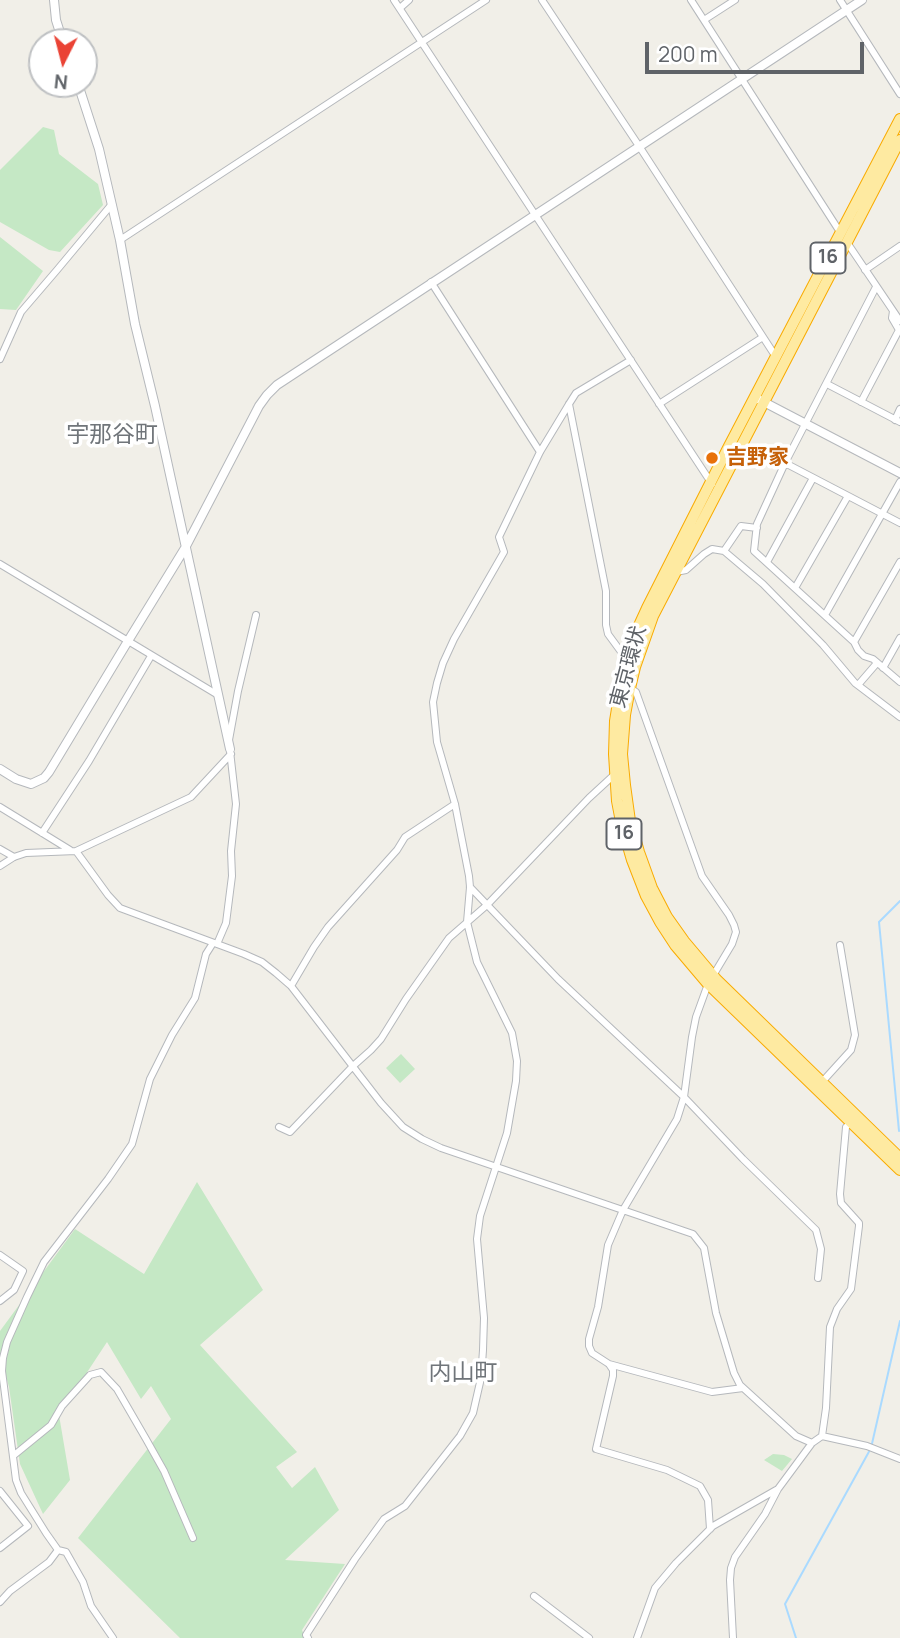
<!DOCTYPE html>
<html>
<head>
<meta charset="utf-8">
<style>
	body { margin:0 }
	#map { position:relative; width:900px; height:1638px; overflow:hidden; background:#f1efe8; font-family:Manrope,sans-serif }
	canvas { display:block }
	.north { position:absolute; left:28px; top:28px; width:70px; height:70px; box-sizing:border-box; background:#fff; border:2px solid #bfc1c3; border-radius:50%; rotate:186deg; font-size:19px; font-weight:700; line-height:28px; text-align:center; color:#5f6368 }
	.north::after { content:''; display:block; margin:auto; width:24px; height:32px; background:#ea4335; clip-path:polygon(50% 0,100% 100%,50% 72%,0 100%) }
	.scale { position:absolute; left:645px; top:42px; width:219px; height:32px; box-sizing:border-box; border:4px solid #5f6368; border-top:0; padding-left:9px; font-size:21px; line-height:24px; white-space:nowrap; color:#5f6368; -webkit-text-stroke:5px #fff; paint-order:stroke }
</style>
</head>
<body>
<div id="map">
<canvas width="900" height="1638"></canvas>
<div class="north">N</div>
<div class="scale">200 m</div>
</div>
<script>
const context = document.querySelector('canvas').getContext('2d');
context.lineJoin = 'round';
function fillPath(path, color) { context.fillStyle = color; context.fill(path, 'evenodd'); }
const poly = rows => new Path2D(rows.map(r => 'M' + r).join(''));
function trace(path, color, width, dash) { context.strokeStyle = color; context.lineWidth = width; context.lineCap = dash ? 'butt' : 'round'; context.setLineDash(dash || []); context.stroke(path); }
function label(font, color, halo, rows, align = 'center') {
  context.font = font + ' Manrope,"Noto Sans JP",sans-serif'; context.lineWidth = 7; context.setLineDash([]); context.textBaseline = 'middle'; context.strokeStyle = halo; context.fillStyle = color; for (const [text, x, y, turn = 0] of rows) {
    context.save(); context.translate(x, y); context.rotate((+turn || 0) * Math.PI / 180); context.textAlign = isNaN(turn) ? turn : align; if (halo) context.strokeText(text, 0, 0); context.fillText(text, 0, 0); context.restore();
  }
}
fillPath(poly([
	[43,127,54,130,59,154,98,184,103,205,60,252,49,250,0,222,0,170],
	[0,237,43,271,16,310,0,309],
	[401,1054,415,1069,400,1083,386,1068],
	[197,1182,263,1290,200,1345,297,1452,276,1467,292,1488,315,1467,339,1510,285,1560,345,1564,302,1630,305,1638,180,1638,78,1538,171,1419,151,1386,141,1399,107,1342,59,1415,70,1480,43,1514,20,1464,9,1387,0,1355,0,1331,75,1229,144,1274],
	[773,1454,784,1455,792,1459,782,1471,764,1460]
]), '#c5e8c5');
trace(poly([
	[899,1131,879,922,900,901],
	[796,1638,785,1604,871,1448,900,1321]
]), '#aadaff', 2);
const minor = poly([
	[394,0,712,484],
	[542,0,639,146,776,357],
	[691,0,840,232],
	[840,0,900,94],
	[400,8,409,0],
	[704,20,735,0],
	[120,240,486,0],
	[846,241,900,321],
	[865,270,900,246],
	[431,282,540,452],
	[876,287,785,463,757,524,754,551,854,642,858,650,864,656,873,659,900,682],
	[0,359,21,312,57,270,112,204],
	[827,384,900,422],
	[861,402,899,330,892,318,893,311],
	[569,404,606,591,606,625,608,634,627,660],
	[659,404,763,337],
	[895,420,900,409],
	[785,463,900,523],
	[724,551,741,526,757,528],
	[767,562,813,478],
	[0,564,218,695],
	[676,572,686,570,704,554,712,549,724,551,763,584,823,645,855,683,900,717],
	[795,588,848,496],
	[825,615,900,482],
	[854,642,900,562],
	[883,668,900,638],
	[858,685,877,663],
	[630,688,636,692,702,876,729,915,734,925,736,932,732,944,708,984,696,1017,692,1037,684,1097,677,1119,623,1210,608,1245,598,1307,589,1339,589,1346,592,1353,609,1364,613,1370,613,1376,596,1449,667,1470,700,1486,708,1500,710,1529],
	[229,740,238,691,256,615],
	[0,807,70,850],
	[42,833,89,761,151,656],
	[0,849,14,857],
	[76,851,108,895,120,908,244,954,262,962,276,973,291,986,381,1103,403,1127,422,1139,441,1148,693,1234,704,1248,716,1313,734,1373,740,1385,796,1436,812,1443],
	[0,866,14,857,26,853,76,851,191,797,231,754],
	[470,887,558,979,683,1096,743,1159,816,1230,821,1249,818,1278],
	[217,944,226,923,232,876,231,851,236,804,230,751],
	[291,986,314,947,328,927,397,850,405,837,455,804],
	[822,1082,851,1050,855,1035,840,945],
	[279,1127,290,1132,353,1066,371,1050,381,1039,406,999,449,938,487,905,589,798,614,775],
	[0,1255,23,1271,14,1290,0,1301],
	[609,1364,712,1392,743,1388],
	[822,1436,867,1446,900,1459],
	[13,1456,51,1425,62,1406,90,1375,101,1372,117,1389,146,1439,164,1471,193,1538],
	[0,1491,28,1526,0,1548],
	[58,1550,66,1552,83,1582,91,1606,113,1638],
	[534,1596,589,1638],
	[0,1602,10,1591,49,1562,58,1550,46,1533,21,1493,16,1480,2,1371,3,1358,7,1342,27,1297,44,1262,108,1179,132,1144,150,1079,172,1035,195,998,206,954,213,943],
	[308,1638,306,1635,355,1559,384,1519,405,1506,460,1436,473,1413,481,1378,483,1350,484,1318,477,1239,480,1216,507,1133,516,1081,517,1061,512,1033,477,962,467,922,470,887,469,876,455,804,437,742,433,702,437,683,443,663,454,639,504,552,499,537,540,452,569,404,576,393,631,360],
	[637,1638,655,1588,676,1563,713,1526,776,1490],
	[733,1638,730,1580,731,1568,735,1557,765,1514,778,1489,812,1443,822,1436,826,1408,830,1327,837,1309,851,1289,859,1226,859,1223,841,1203,840,1194,846,1127,851,1122]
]);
const tertiary = poly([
	[54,0,56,20,63,42],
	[78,84,99,149,120,240,135,324,155,406,230,749],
	[760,400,900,473],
	[0,769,16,779,31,784,44,778,49,772,128,641,185,548,259,406,267,395,277,385,862,0]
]);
const trunk = poly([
	[900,119,728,448,647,608,636,632,622,678,615,721,614,754,617,801,621,822,632,860,646,896,660,922,675,945,708,984,900,1170],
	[900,140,653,616,635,667,630,688,625,715,622,754,625,785,630,821,639,852,652,888,667,917,684,941,716,979,900,1158]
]);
trace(minor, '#b5b8bc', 8);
trace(tertiary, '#b5b8bc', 10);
trace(trunk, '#f9ab00', 12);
trace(minor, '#fff', 6);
trace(tertiary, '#fff', 8);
trace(trunk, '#feeaa1', 10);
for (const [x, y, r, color] of [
	[712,458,7,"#e8710a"]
]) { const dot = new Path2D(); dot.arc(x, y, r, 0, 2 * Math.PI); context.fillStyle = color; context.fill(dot); trace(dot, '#fff', 2.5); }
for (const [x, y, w] of [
	[828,258,35],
	[624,834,35]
]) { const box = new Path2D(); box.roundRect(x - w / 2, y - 15.5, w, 31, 5); context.fillStyle = '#fff'; context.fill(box); trace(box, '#5f6368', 2); }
label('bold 19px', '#5f6368', null, [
	["16",828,258],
	["16",624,834]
]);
label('bold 21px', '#c56008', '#fff', [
	["吉野家",726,458]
], 'left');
label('21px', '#5f6368', '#fff', [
	["東京環状",629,667,-75]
]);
label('23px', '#70757a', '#fff', [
	["宇那谷町",112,436],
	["内山町",463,1374]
]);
</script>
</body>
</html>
